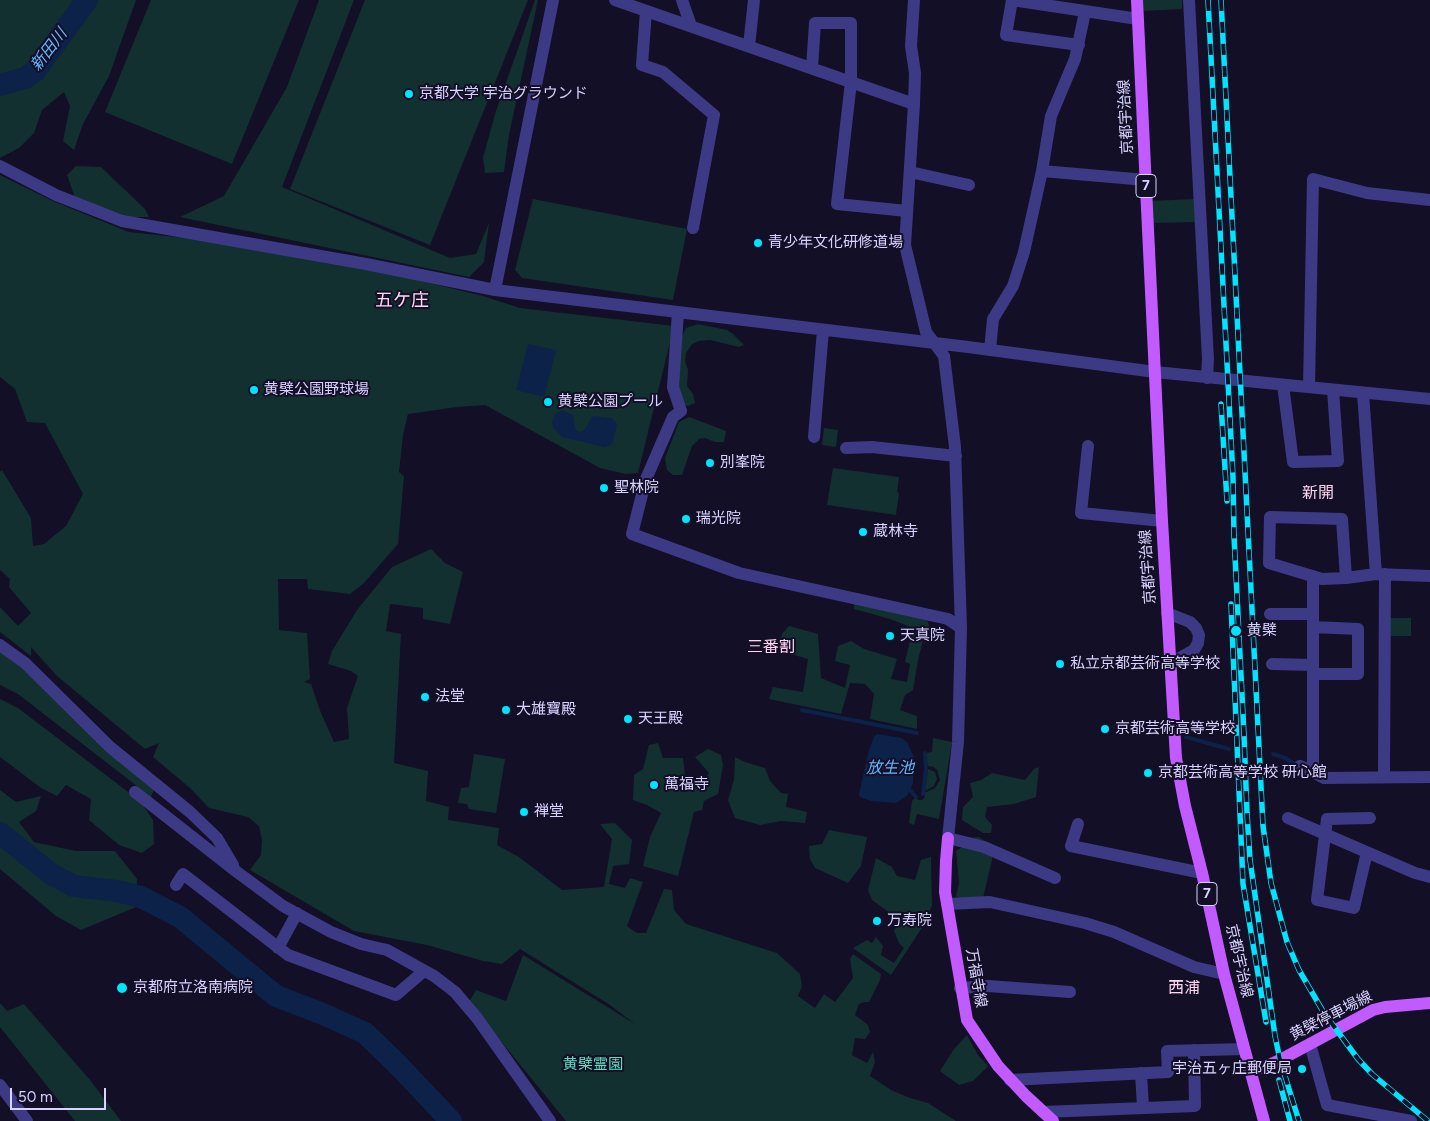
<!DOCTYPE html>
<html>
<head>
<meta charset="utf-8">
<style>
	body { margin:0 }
	#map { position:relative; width:1430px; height:1121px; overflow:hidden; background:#130f26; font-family:Figtree,sans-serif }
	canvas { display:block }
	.scale { position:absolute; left:10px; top:1088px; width:96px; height:22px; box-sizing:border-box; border:2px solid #d9d4ff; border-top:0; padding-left:6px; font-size:15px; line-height:18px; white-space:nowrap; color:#d9d4ff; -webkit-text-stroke:4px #130f26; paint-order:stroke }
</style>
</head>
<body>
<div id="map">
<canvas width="1430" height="1121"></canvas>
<div class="scale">50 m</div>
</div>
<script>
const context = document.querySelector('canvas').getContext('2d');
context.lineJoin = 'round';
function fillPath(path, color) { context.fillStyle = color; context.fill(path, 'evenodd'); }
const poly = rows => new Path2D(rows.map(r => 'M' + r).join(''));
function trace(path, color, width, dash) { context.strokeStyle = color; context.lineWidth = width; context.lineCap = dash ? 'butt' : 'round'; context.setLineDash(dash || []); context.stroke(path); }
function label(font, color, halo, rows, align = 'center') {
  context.font = font + ' Figtree,"Noto Sans JP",sans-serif'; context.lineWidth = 4; context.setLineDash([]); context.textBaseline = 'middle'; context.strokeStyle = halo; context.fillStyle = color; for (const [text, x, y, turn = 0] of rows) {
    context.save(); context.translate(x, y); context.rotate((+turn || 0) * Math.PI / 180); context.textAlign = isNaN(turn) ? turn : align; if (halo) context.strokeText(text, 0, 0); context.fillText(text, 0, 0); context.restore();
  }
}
fillPath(poly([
	[0,0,136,0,109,76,83,124,74,150,63,141,70,106,64,92,42,110,34,133,19,148,0,158],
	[151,0,299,0,232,164,105,112],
	[319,0,354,0,282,187,450,258,476,254,489,223,484,262,469,277,180,217,224,196,287,87],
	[365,0,528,0,430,245,290,189],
	[535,0,538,0,509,135,504,172,485,173,483,158,495,114],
	[1142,0,1182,0,1182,9,1143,11],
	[76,166,101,167,145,209,149,217,123,217,75,198,67,175],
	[0,175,53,201,129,232,224,242,413,279,483,296,520,308,674,326,638,473,625,474,600,468,485,405,457,407,408,414,403,435,399,472,404,476,398,544,363,584,350,594,308,589,307,579,278,579,279,630,307,633,310,679,304,682,311,684,321,713,334,742,349,739,347,708,358,676,351,671,328,664,332,651,357,610,392,567,431,549,445,563,463,572,450,624,423,619,423,608,390,604,386,631,401,634,394,763,428,771,426,801,449,807,448,820,499,828,497,845,519,857,562,890,604,887,612,839,600,824,615,823,632,840,629,864,613,866,609,884,625,888,630,878,643,882,627,926,637,933,646,933,664,889,672,890,674,910,686,924,777,953,800,974,802,986,798,996,815,1008,824,994,835,1002,853,978,850,959,853,954,881,974,880,980,869,1002,864,1002,859,1004,855,1015,868,1025,870,1032,865,1039,855,1038,852,1055,867,1063,873,1052,875,1062,870,1076,891,1090,910,1098,928,1103,956,1121,566,1121,469,1002,476,990,506,1001,523,955,635,1024,610,1005,520,949,502,964,483,961,427,945,354,931,250,870,261,855,262,840,259,826,248,817,209,808,190,788,153,757,159,743,145,749,57,676,31,647,31,656,0,632,0,607,18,626,31,613,9,587,10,579,0,570,0,472,2,470,31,518,33,546,44,544,66,526,83,494,45,423,27,422,15,389,0,377],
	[533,199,687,229,673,300,522,278,515,270],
	[1195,199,1196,222,1151,223,1150,201],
	[698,324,727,330,733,334,744,345,739,347,710,340,699,341,692,344,686,353,685,361,688,370,687,386,693,394,695,403,688,406,681,404,678,394,679,341,686,328],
	[689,417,726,431,724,442,715,442,705,438,699,439,692,446,682,475,673,475,667,470,665,458,679,422],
	[824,428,838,430,836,447,822,445],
	[833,468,899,477,897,492,899,493,896,515,827,505],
	[854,603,927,619,930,630,923,640,918,660,913,690,905,695,900,710,917,716,917,729,870,719,874,694,865,684,850,683,841,714,769,699,773,687,803,692,808,659,778,650,782,634,789,626,818,634,821,678,845,688,850,665,835,661,838,646,851,641,864,649,897,659,891,679,907,682,910,664,905,662,913,628,890,619,854,609],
	[1389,618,1411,618,1411,636,1389,636],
	[0,646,155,787,151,797,18,694,0,685],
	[0,699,18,708,140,801,153,820,154,844,142,853,119,845,89,820,91,799,66,785,57,796,41,788,0,757],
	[933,738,952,742,939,819,917,814,914,825,909,823,912,801,916,797,918,800,922,800,925,797,924,793,935,788,940,780,937,770,934,767,928,766,926,760,926,753,932,752],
	[658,743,663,758,683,758,685,776,694,781,704,780,709,773,695,757,708,749,721,755,723,765,718,794,704,801,702,810,694,812,678,876,643,866,650,837,661,813,647,805,633,800,634,775,643,769,649,745],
	[474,754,505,759,496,813,469,809,467,804,458,803,461,788,469,787],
	[735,757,745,762,765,768,770,781,781,793,788,794,786,807,807,812,805,823,781,821,760,825,735,818,728,800,734,780],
	[1039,767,1036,797,1014,804,987,807,985,817,992,825,991,833,983,833,962,820,963,807,973,797,970,783,981,780,992,773,1025,780,1034,769],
	[928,769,935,772,937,779,934,786,925,791],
	[0,790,16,802,41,796,36,811,19,822,34,842,76,851,115,851,137,879,136,907,81,930,56,916,0,869],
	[829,830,867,837,861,866,848,883,815,868,810,859,809,846,822,844],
	[979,837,992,846,992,860,983,898,962,901,956,896,959,883,956,851,965,845,968,838],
	[931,857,932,905,925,923,891,975,853,948,867,940,872,943,876,937,883,946,881,955,894,963,904,948,899,943,894,931,900,920,872,900,868,890,876,858,892,867,897,876,915,880,921,860],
	[0,1003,7,1011,24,1004,90,1080,121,1121,75,1121,0,1027],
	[967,1035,978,1055,988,1066,973,1081,959,1085,940,1071,954,1049]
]), '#12302f');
fillPath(poly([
	[528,344,556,350,544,397,516,390],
	[562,410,573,415,575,429,579,432,584,431,592,417,594,416,612,418,617,424,613,442,610,446,604,447,562,437,554,429,552,423,555,414],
	[877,734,902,738,907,742,914,757,913,783,910,790,907,796,896,803,871,801,860,797,859,794,869,750,874,737]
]), '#0c2248');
trace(poly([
	[802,710,917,733],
	[1186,737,1229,749],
	[1273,754,1285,758,1296,765],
	[910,790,916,797],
	[923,794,926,770,925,753]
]), '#0c2248', 4);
trace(poly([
	[0,85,25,78,35,71,87,0],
	[0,833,51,874,74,886,117,891,141,897,180,917,276,996,323,1014,365,1033,399,1066,451,1121]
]), '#0c2248', 22);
trace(poly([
	[615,0,914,104],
	[682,0,691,26],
	[914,0,911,46,915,73,914,104,905,245,926,332,944,356,955,447,961,628,958,742,948,838,984,847,1055,878],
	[1012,0,1138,19],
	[1012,0,1006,35,1079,45],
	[1189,0,1208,359,1207,378],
	[646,11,642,65,663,72,714,115,693,228],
	[749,46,754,0],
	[812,68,815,23,851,23,851,82,837,204,907,211],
	[0,166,56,195,122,221,366,264,495,290,968,347,1155,372,1430,399],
	[1042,171,1051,116,1075,59,1085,12],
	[910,172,969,185],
	[495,290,553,0],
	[678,312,673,387,681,411,673,417,646,479,632,534,739,573,948,619,961,628],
	[990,350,993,319,1013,286,1024,252,1042,171,1146,180],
	[1283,385,1293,462,1338,461,1333,390],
	[1309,387,1313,179,1367,193,1430,200],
	[1363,393,1376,574],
	[814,437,823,330],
	[1088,446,1081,513,1162,521],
	[846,448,872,447,956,456],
	[1313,576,1313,772,1324,778,1430,777],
	[1346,578,1342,519,1270,517,1269,563,1322,579,1346,578,1376,574,1430,576],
	[1167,613,1190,622,1196,628,1199,635,1198,643,1194,650,1171,663],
	[1270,614,1313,614],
	[1313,627,1358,629,1358,674,1313,674],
	[0,645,25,663,110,747,190,812,217,838,233,865],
	[1272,664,1313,665],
	[1300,766,1313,772],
	[1384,777,1385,574],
	[135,792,237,872,283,906,331,932,361,944,387,950,434,976,455,992,477,1018,550,1121],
	[1288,818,1415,873,1430,877],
	[1078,824,1071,846,1202,873],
	[1367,852,1354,908,1317,900,1327,819,1370,818],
	[176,885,183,874,288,955,396,995,424,971],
	[947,904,990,902,1085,923,1114,932,1194,967,1224,974],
	[278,948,297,913],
	[960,988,988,986,1070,992],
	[1310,1044,1327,1105,1411,1121],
	[1141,1073,1143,1108],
	[1010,1080,1168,1072,1167,1051,1244,1049],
	[0,1085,27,1121],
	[1043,1112,1195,1106,1194,1050]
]), '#3d3a85', 12);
trace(poly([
	[1137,0,1162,521,1176,758,1185,806,1202,873,1224,974,1264,1121],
	[948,838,946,861,945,892,967,1020,998,1066,1026,1096,1053,1121],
	[1249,1071,1267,1066,1280,1060,1373,1010,1385,1007,1430,1003]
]), '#c25bff', 12);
const rail = poly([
	[1208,0,1233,477,1234,536,1244,735,1247,813,1250,860,1275,1036,1280,1060,1299,1121],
	[1221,0,1263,826,1271,883,1287,942,1299,970,1324,1013,1358,1059,1372,1074,1428,1121],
	[1221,404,1227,501],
	[1231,604,1243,884,1266,1022],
	[1279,1080,1290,1121]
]);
trace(rail, '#00e5ff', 5.5);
trace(rail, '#130f26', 4, [11]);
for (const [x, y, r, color] of [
	[409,94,5,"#00e5ff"],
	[758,243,5,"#00e5ff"],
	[254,390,5,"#00e5ff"],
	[548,402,5,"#00e5ff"],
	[710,463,5,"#00e5ff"],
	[604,488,5,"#00e5ff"],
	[686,519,5,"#00e5ff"],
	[863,532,5,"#00e5ff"],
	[1236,631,6,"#00e5ff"],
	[890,636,5,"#00e5ff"],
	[1060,664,5,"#00e5ff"],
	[425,697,5,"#00e5ff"],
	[506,710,5,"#00e5ff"],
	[628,719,5,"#00e5ff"],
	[1105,729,5,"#00e5ff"],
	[1148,773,5,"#00e5ff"],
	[654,785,5,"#00e5ff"],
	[524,812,5,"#00e5ff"],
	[877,921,5,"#00e5ff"],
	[122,988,6,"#00e5ff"],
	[1302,1069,5,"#00e5ff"]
]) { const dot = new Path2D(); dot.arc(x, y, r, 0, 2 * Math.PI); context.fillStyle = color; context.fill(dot); trace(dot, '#130f26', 2); }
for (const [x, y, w] of [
	[1146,186,20],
	[1207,894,20]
]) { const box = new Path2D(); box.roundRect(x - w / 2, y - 11.5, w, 23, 4); context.fillStyle = '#130f26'; context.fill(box); trace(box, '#d9d4ff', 1); }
label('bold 14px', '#d9d4ff', null, [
	["7",1146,186],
	["7",1207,894]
]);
label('15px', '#d9d4ff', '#130f26', [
	["京都大学 宇治グラウンド",419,94],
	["青少年文化研修道場",768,243],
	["黄檗公園野球場",264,390],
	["黄檗公園プール",558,402],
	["別峯院",720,463],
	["聖林院",614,488],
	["瑞光院",696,519],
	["蔵林寺",873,532],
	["黄檗",1247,631],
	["天真院",900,636],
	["私立京都芸術高等学校",1070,664],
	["法堂",435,697],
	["大雄寶殿",516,710],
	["天王殿",638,719],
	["京都芸術高等学校",1115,729],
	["京都芸術高等学校 研心館",1158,773],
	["萬福寺",664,785],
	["禅堂",534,812],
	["万寿院",887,921],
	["京都府立洛南病院",133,988],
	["宇治五ヶ庄郵便局",1292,1069,"right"]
], 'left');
label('15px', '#d9d4ff', '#130f26', [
	["京都宇治線",1126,117,-93],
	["京都宇治線",1148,567,-94],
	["京都宇治線",1239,961,77],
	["万福寺線",976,978,80],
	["黄檗停車場線",1331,1016,-27]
]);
label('15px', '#5fe0c0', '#130f26', [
	["黄檗霊園",593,1065]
]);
label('italic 16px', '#62b6ff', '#130f26', [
	["新田川",49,50,-52],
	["放生池",890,768]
]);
label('16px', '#ffd6f0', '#130f26', [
	["新開",1318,493],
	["三番割",771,647],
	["西浦",1184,988]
]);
label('18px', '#ffd6f0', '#130f26', [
	["五ケ庄",402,301]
]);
</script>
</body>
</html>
